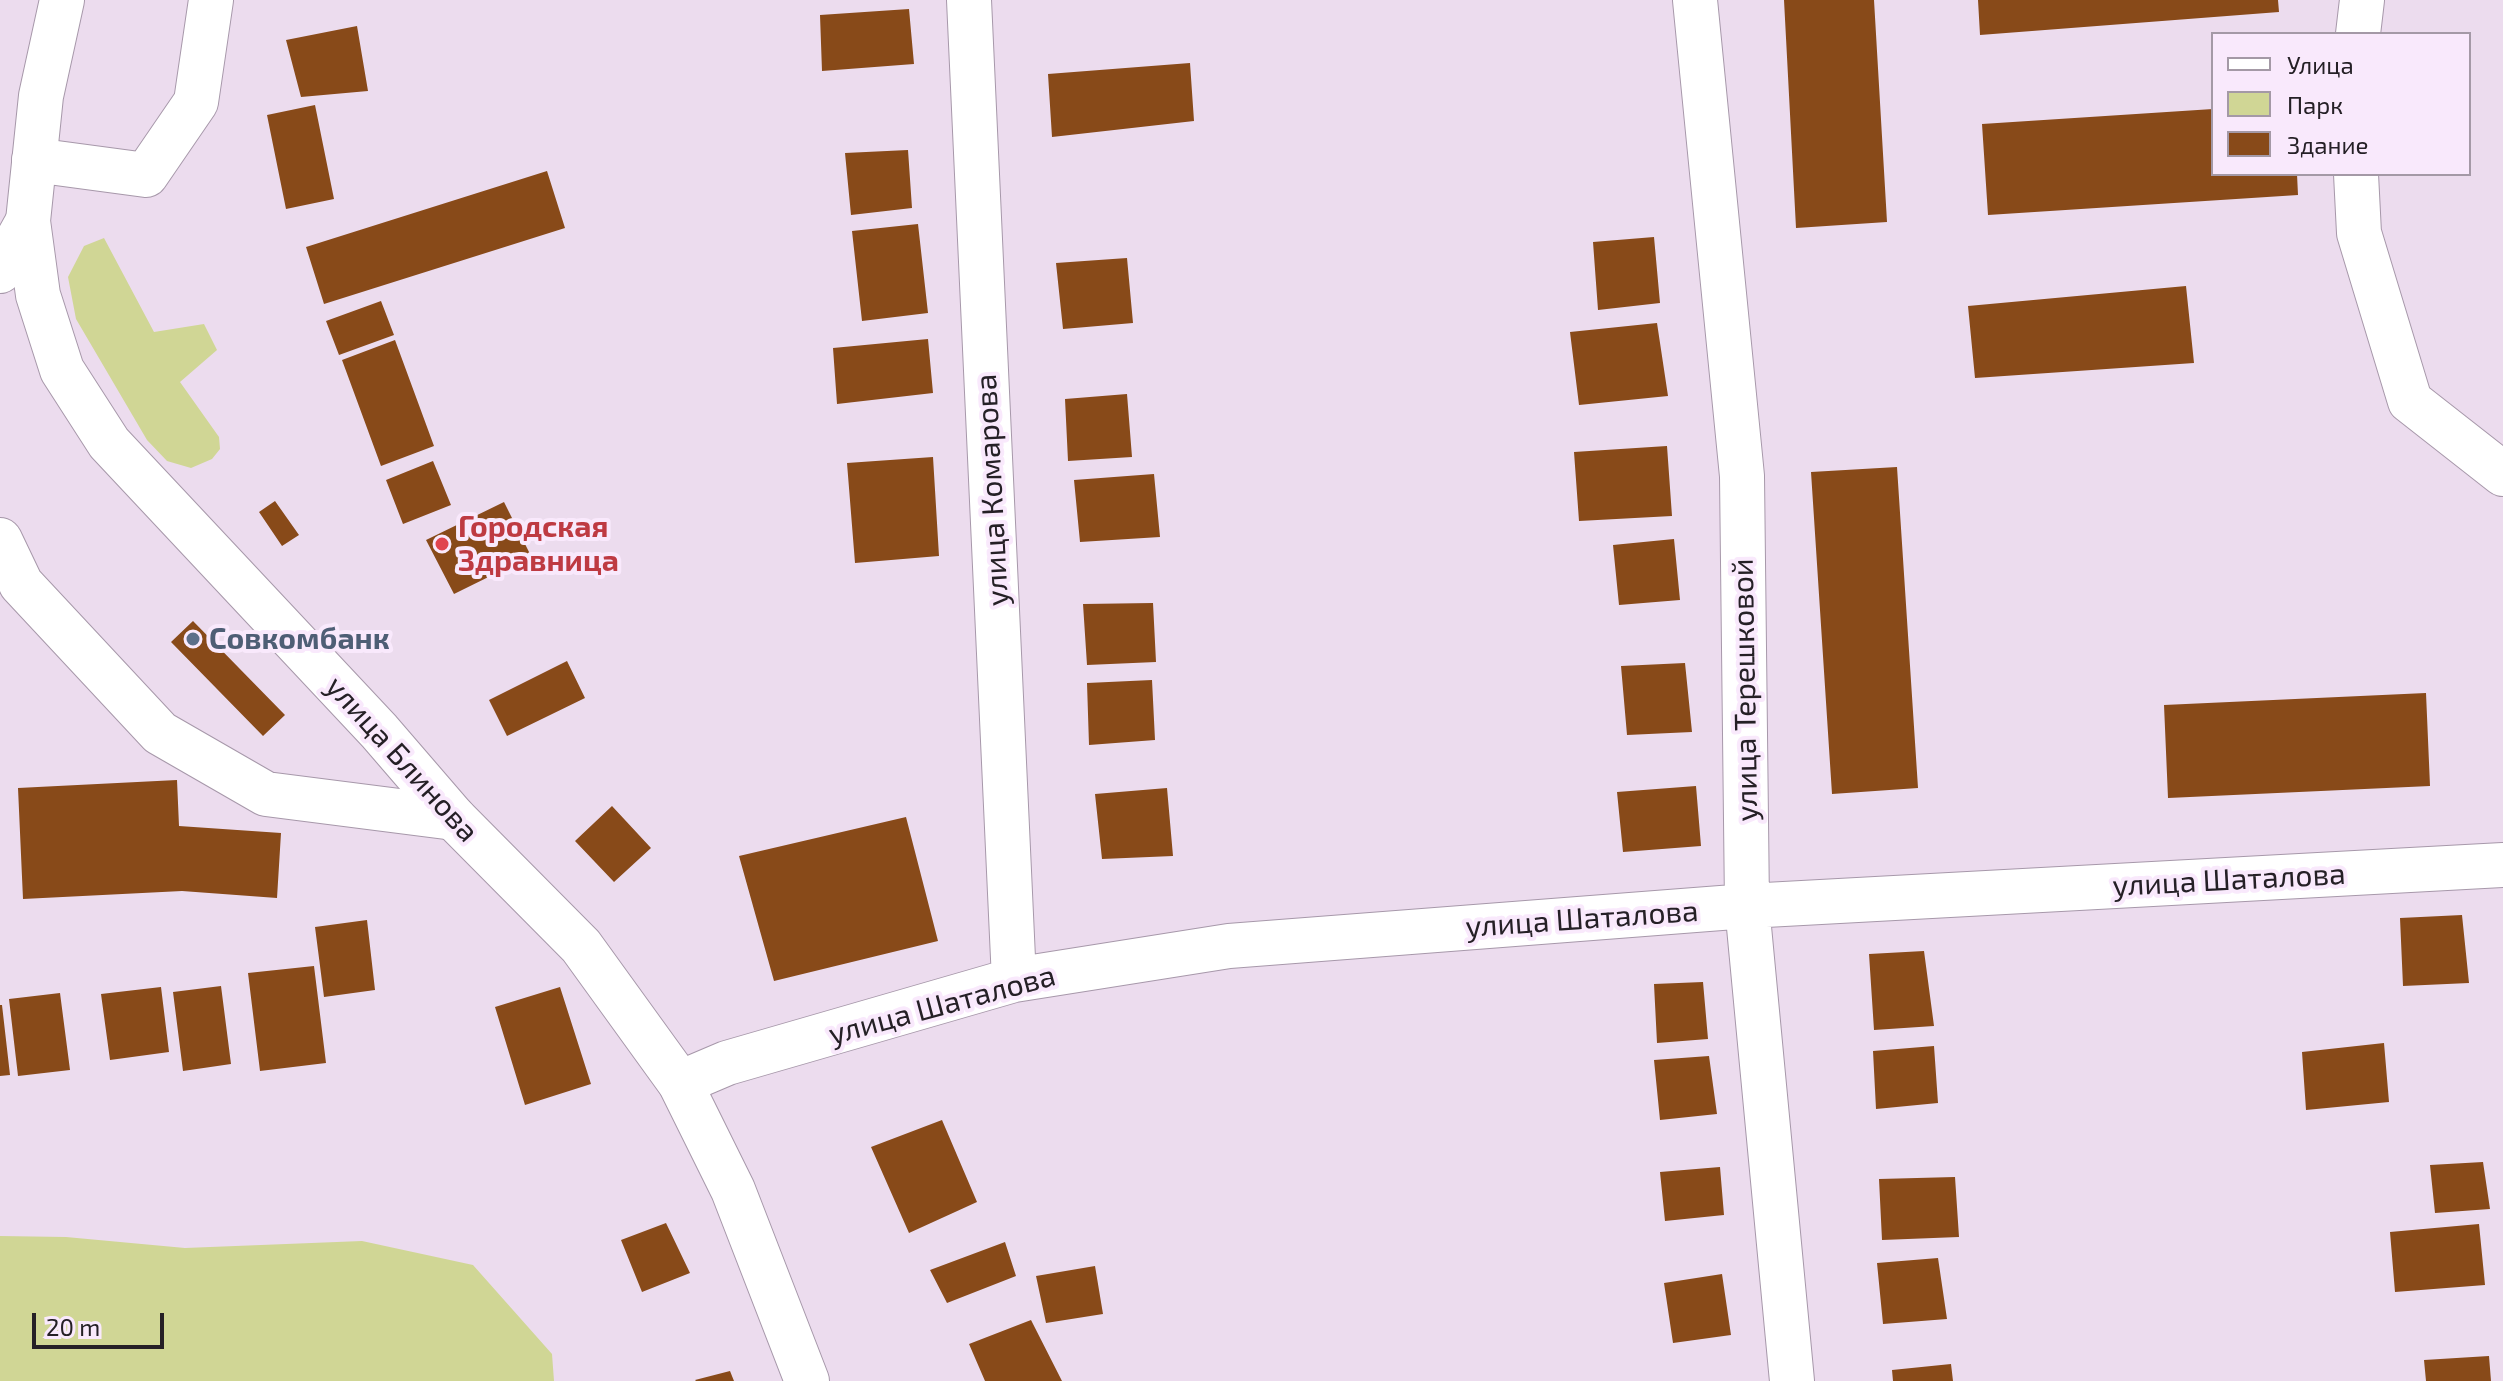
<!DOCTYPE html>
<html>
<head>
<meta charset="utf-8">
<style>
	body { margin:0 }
	#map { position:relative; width:2503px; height:1381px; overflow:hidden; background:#ecdcee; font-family:"Exo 2",sans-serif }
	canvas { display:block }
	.legend { position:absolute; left:2211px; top:32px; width:260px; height:144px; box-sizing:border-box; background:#f9e9fc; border:2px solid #a499a6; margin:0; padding:10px 14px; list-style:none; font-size:24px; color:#252026 }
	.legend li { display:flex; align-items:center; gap:16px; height:40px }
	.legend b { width:40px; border:2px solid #a499a6 }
	.scale { position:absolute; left:32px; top:1313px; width:132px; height:36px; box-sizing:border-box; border:4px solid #252026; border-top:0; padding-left:10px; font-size:24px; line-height:28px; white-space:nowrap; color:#252026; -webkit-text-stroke:6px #f9e9fc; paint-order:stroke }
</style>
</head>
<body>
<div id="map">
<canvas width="2503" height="1381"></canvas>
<ul class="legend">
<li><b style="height:10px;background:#fff"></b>Улица</li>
<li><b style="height:22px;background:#d0d695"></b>Парк</li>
<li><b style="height:22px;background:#884a19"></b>Здание</li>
</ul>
<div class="scale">20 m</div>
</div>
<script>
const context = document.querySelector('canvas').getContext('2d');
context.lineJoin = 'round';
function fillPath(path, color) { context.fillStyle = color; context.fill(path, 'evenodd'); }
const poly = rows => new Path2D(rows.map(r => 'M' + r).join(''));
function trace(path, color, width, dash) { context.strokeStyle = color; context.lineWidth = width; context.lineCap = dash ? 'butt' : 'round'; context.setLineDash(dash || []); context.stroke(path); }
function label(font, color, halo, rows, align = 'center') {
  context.font = font + ' "Exo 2",sans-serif'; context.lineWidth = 8; context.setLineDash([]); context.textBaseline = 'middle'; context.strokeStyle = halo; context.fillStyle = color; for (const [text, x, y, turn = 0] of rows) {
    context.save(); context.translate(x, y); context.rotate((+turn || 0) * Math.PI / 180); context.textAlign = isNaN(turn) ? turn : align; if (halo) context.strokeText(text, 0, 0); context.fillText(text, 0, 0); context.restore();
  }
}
fillPath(poly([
	[104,238,154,332,204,324,217,350,180,382,219,437,220,449,212,459,191,468,167,461,147,440,76,319,68,277,84,246],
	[0,1236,66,1237,185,1248,362,1241,473,1265,552,1354,554,1381,0,1381]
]), '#d0d695');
fillPath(poly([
	[1784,0,1874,0,1887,222,1796,228],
	[1978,0,2278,0,2279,12,1980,35],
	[909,9,914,64,822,71,820,15],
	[357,26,368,91,301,97,286,40],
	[1190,63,1194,121,1052,137,1048,74],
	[315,105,334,199,286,209,267,115],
	[2213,109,2213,174,2297,174,2298,195,1988,215,1982,124],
	[908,150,912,208,851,215,845,153],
	[547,171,565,228,324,304,306,247],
	[918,224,928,313,862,321,852,231],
	[1654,237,1660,303,1598,310,1593,242],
	[1127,258,1133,323,1063,329,1056,263],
	[2186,286,2194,363,1975,378,1968,306],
	[381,301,394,335,339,355,326,321],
	[1657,323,1668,396,1579,405,1570,332],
	[928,339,933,393,837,404,833,348],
	[395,340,434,446,381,466,342,360],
	[1127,394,1132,457,1068,461,1065,399],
	[1667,446,1672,516,1579,521,1574,452],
	[933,457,939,556,855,563,847,463],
	[433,461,451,505,403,524,386,480],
	[1897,467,1918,788,1832,794,1811,472],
	[1154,474,1160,537,1080,542,1074,480],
	[275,501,299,535,282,546,259,512],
	[504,502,531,556,454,594,426,540],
	[1674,539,1680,600,1619,605,1613,545],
	[1153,603,1156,662,1087,665,1083,604],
	[193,621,285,715,263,736,171,642],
	[567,661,585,698,507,736,489,700],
	[1685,663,1692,732,1627,735,1621,666],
	[1152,680,1155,740,1089,745,1087,683],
	[2426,693,2430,786,2168,798,2164,705],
	[177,780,179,826,281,833,277,898,182,891,23,899,18,788],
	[1696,786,1701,846,1623,852,1617,792],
	[1167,788,1173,856,1102,859,1095,794],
	[612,806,651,848,614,882,575,841],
	[906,817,938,941,774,981,739,856],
	[2462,915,2469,983,2403,986,2400,918],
	[367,920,375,990,324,997,315,927],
	[1924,951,1934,1026,1874,1030,1869,954],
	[314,966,326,1063,260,1071,248,973],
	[1703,982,1708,1039,1657,1043,1654,984],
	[221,986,231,1064,183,1071,173,992],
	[161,987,169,1052,110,1060,101,994],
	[560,987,591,1084,525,1105,495,1007],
	[60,993,70,1070,18,1076,9,999],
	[0,1005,2,1005,10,1075,0,1076],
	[2384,1043,2389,1102,2306,1110,2302,1052],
	[1934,1046,1938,1103,1876,1109,1873,1051],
	[1709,1056,1717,1114,1660,1120,1654,1060],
	[942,1120,977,1202,909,1233,871,1147],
	[2483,1162,2490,1209,2435,1213,2430,1165],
	[1720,1167,1724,1215,1665,1221,1660,1172],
	[1955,1177,1959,1237,1882,1240,1879,1179],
	[666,1223,690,1273,642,1292,621,1240],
	[2479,1224,2485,1285,2395,1292,2390,1232],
	[1005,1242,1016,1276,947,1303,930,1270],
	[1938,1258,1947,1319,1883,1324,1877,1263],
	[1095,1266,1103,1314,1046,1323,1036,1276],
	[1722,1274,1731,1335,1673,1343,1664,1283],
	[1031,1320,1062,1381,985,1381,969,1344],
	[2489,1356,2491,1381,2426,1381,2424,1360],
	[1951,1364,1953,1381,1893,1381,1892,1370],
	[730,1371,734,1381,696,1381,695,1380]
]), '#884a19');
const minor = poly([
	[969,0,1014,980],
	[1695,0,1742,476,1747,906,1792,1381],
	[2358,34,2362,0],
	[34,160,146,175,196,102,211,0],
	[2356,174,2359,233,2410,401,2503,474],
	[0,271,28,221],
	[0,540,21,584,160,733,266,794,454,818],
	[680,1083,727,1063,1014,980,1229,946,1747,906,2503,865]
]);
const major = poly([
	[62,0,41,96,28,221,38,295,62,370,109,443,379,731,454,818,581,946,680,1083,733,1190,807,1381]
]);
trace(minor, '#a798aa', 46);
trace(major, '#a798aa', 46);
trace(minor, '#fff', 44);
trace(major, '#fff', 44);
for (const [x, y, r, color] of [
	[442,544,8,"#e0444e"],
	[193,639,8,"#5c6f8a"]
]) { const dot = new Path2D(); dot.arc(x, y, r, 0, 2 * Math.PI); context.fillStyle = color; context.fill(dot); trace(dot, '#f9e9fc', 3); }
label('30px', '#252026', '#f9e9fc', [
	["улица Комарова",992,490,-93],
	["улица Терешковой",1745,690,-91],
	["улица Блинова",402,759,48],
	["улица Шаталова",2229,880,-3],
	["улица Шаталова",1582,919,-4],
	["улица Шаталова",942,1005,-15]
]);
label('bold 30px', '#be3a42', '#f9e9fc', [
	["Городская",458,527],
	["Здравница",458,561]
], 'left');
label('bold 30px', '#4e5e75', '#f9e9fc', [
	["Совкомбанк",209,639]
], 'left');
</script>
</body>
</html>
